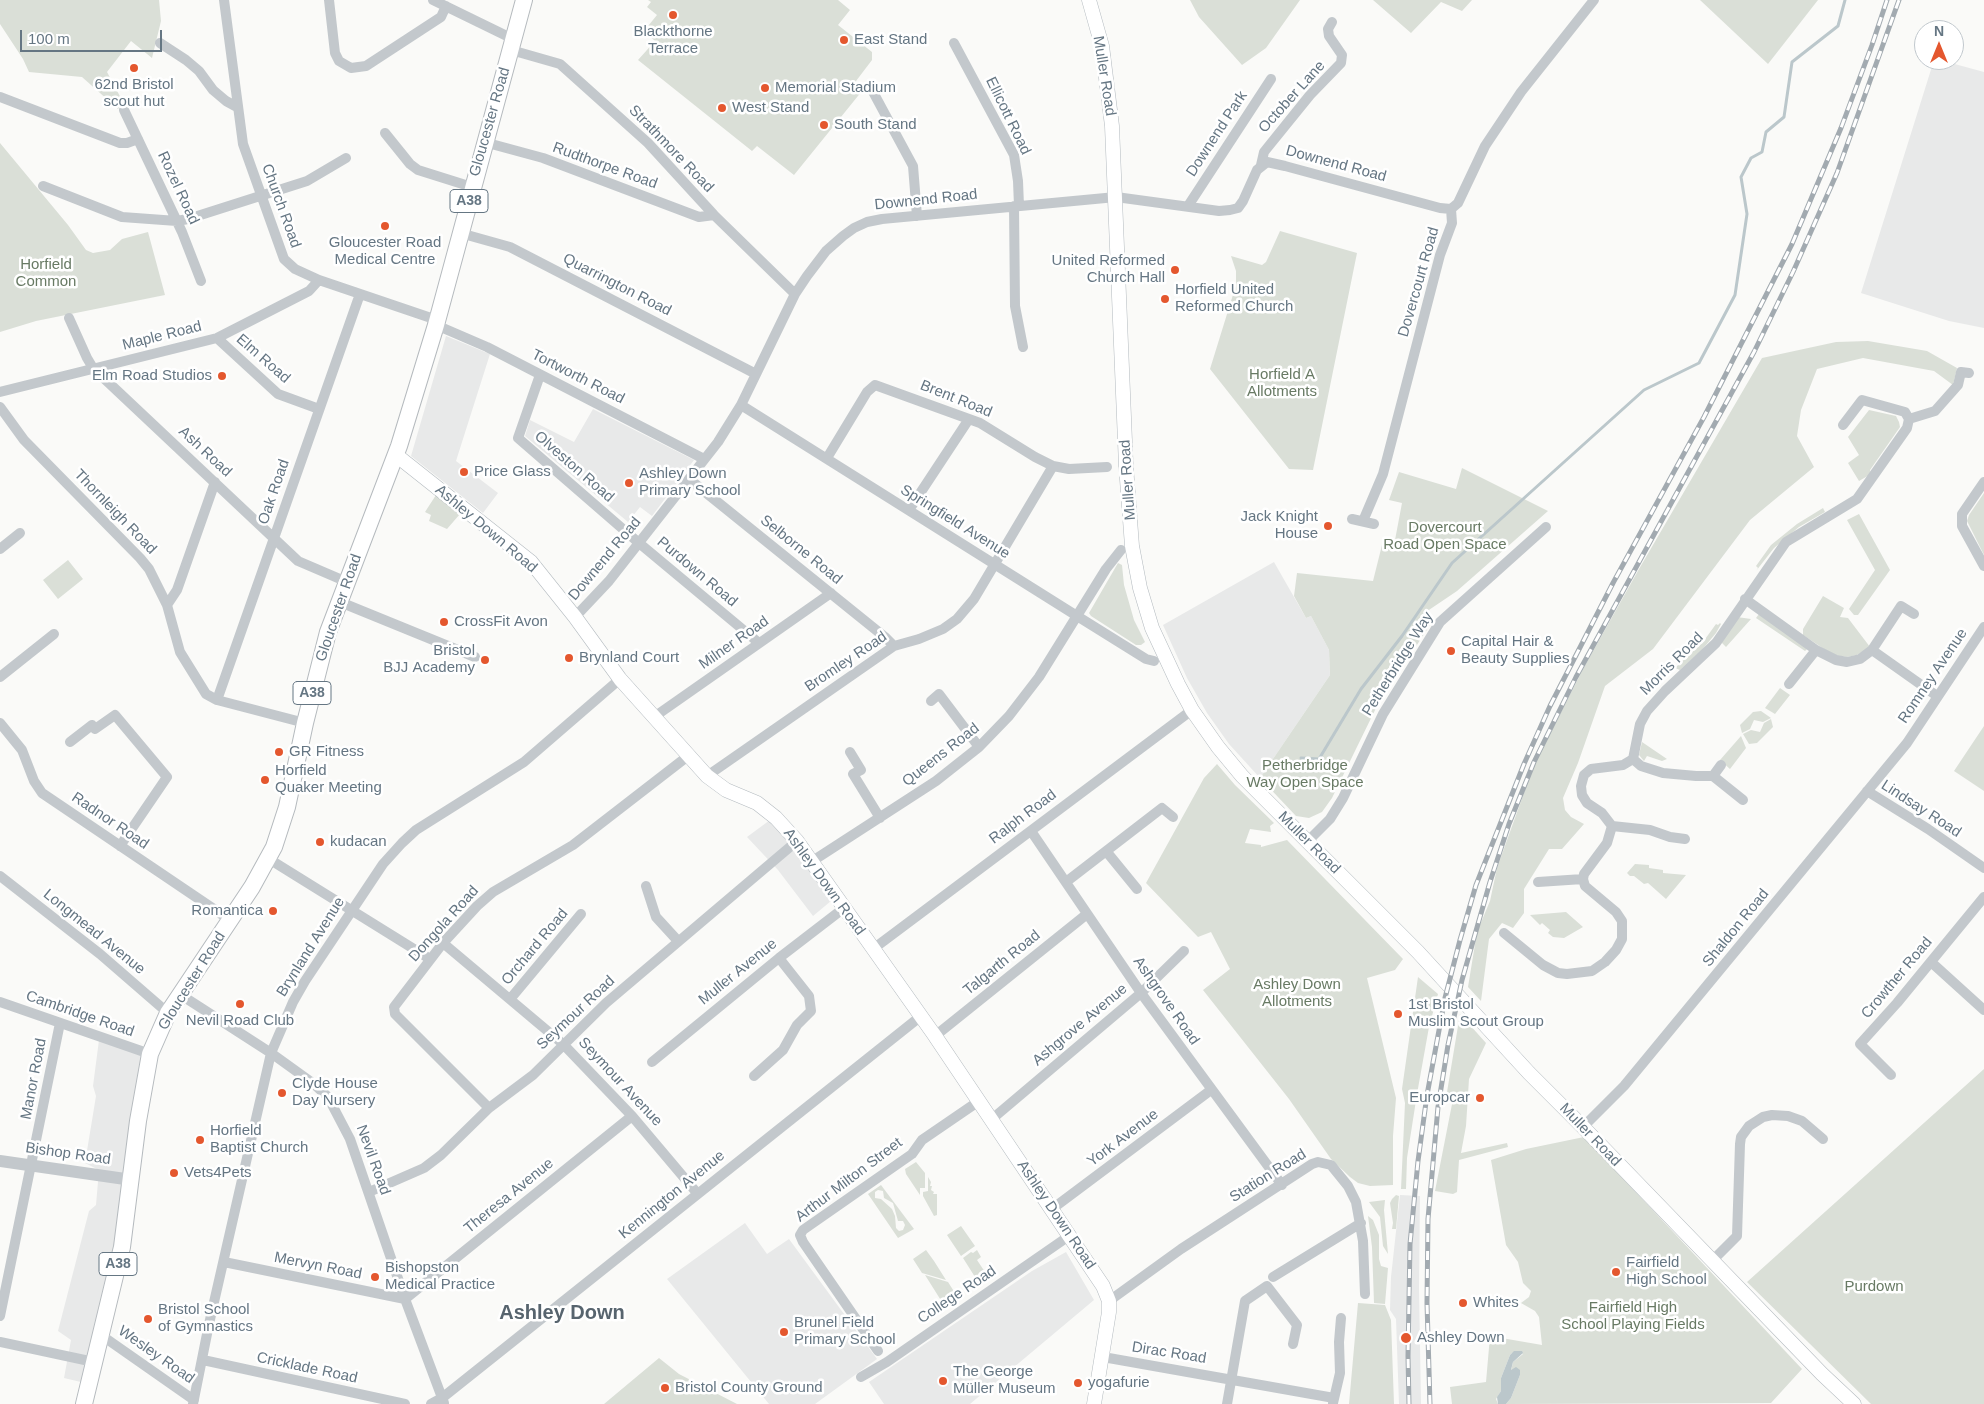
<!DOCTYPE html>
<html>
<head>
<meta charset="utf-8">
<style>
	body { margin:0 }
	#map { position:relative; width:1984px; height:1404px; overflow:hidden; background:#fafaf8; font-family:Helvetica,sans-serif }
	canvas { display:block }
	.north { position:absolute; left:1914px; top:20px; width:50px; height:50px; box-sizing:border-box; background:#fff; border:1px solid #c1c8cd; border-radius:50%; rotate:0deg; font-size:14px; font-weight:700; line-height:20px; text-align:center; color:#657683 }
	.north::after { content:''; display:block; margin:auto; width:18px; height:22px; background:#e4572e; clip-path:polygon(50% 0,100% 100%,50% 72%,0 100%) }
	.scale { position:absolute; left:20px; top:30px; width:142px; height:22px; box-sizing:border-box; border:2px solid #657683; border-top:0; padding-left:6px; font-size:15px; line-height:18px; white-space:nowrap; color:#657683; -webkit-text-stroke:4px #fff; paint-order:stroke }
</style>
</head>
<body>
<div id="map">
<canvas width="1984" height="1404"></canvas>
<div class="north">N</div>
<div class="scale">100 m</div>
</div>
<script>
const context = document.querySelector('canvas').getContext('2d');
context.lineJoin = 'round';
function fillPath(path, color) { context.fillStyle = color; context.fill(path, 'evenodd'); }
const poly = rows => new Path2D(rows.map(r => 'M' + r).join(''));
function trace(path, color, width, dash) { context.strokeStyle = color; context.lineWidth = width; context.lineCap = dash ? 'butt' : 'round'; context.setLineDash(dash || []); context.stroke(path); }
function label(font, color, halo, rows, align = 'center') {
  context.font = font + ' Helvetica,sans-serif'; context.lineWidth = 5; context.setLineDash([]); context.textBaseline = 'middle'; context.strokeStyle = halo; context.fillStyle = color; for (const [text, x, y, turn = 0] of rows) {
    context.save(); context.translate(x, y); context.rotate((+turn || 0) * Math.PI / 180); context.textAlign = isNaN(turn) ? turn : align; if (halo) context.strokeText(text, 0, 0); context.fillText(text, 0, 0); context.restore();
  }
}
fillPath(poly([
	[1934,60,1940,60,1984,72,1984,328,1949,321,1861,293],
	[446,336,490,354,456,461,498,493,483,513,411,456],
	[593,409,694,460,652,516,640,507,628,522,525,436,530,420,574,442],
	[1274,562,1306,618,1311,616,1329,650,1330,675,1260,778,1229,744,1207,713,1187,678,1163,625],
	[770,820,799,854,831,901,813,916,778,870,747,837],
	[99,1040,144,1056,115,1255,85,1383,64,1378,71,1340,58,1331,89,1211,96,1205,99,1170,85,1163,96,1096,93,1086],
	[1400,1195,1420,1196,1419,1288,1421,1404,1399,1404,1396,1319,1390,1310,1391,1277],
	[745,1223,767,1254,789,1239,877,1359,815,1404,769,1404,667,1279],
	[1066,1252,1094,1300,970,1404,884,1404,869,1382,1032,1271]
]), '#e8e9e9');
fillPath(poly([
	[0,0,159,0,161,21,152,58,131,41,107,72,123,102,118,109,82,77,29,72,23,59,0,24],
	[648,0,838,0,850,10,838,25,872,52,872,60,853,85,862,91,794,175,757,146,752,151,638,60,655,41,644,31,657,15,647,7,651,2],
	[1190,0,1300,0,1266,48,1242,65,1199,17],
	[1373,0,1472,0,1462,11,1441,2,1411,33],
	[1700,0,1818,0,1768,64],
	[0,143,68,225,86,250,93,253,110,250,122,239,148,232,165,295,36,321,0,332],
	[1280,231,1357,253,1313,470,1289,469,1210,369,1236,285,1236,271,1231,256,1262,265,1266,262],
	[1868,341,1927,351,1957,368,1953,385,1934,371,1863,358,1817,369,1801,410,1797,436,1814,467,1750,520,1653,649,1605,686,1578,763,1563,798,1565,810,1571,817,1584,824,1562,849,1549,849,1524,889,1524,913,1513,928,1502,923,1489,939,1481,1001,1468,987,1477,932,1490,901,1497,868,1534,765,1583,669,1639,569,1762,358,1836,342],
	[1869,410,1896,416,1899,422,1900,427,1870,470,1871,474,1859,481,1848,463,1859,455,1848,437],
	[1462,468,1548,511,1457,591,1420,616,1430,625,1377,706,1332,798,1322,812,1309,818,1296,816,1260,778,1330,675,1329,650,1311,616,1306,618,1294,596,1297,573,1373,581,1384,537,1395,540,1402,503,1389,500,1399,472,1456,489],
	[1984,493,1984,555,1967,521,1969,515],
	[436,495,460,514,447,529,429,521,431,515,425,512],
	[1823,508,1825,512,1799,527,1774,548,1756,571,1758,568,1756,566,1771,545,1797,524],
	[1859,514,1890,570,1858,615,1854,615,1849,609,1875,570,1847,520],
	[68,560,83,579,58,599,43,580],
	[1118,563,1122,565,1124,585,1134,620,1145,642,1141,645,1136,645,1091,616,1089,613],
	[1823,596,1844,608,1840,617,1848,618,1870,647,1857,655,1847,657,1833,655,1803,635,1803,629],
	[1759,614,1808,648,1805,651,1756,618],
	[1737,617,1751,619,1726,647,1722,643,1722,638],
	[1720,623,1721,624,1716,633,1701,651,1680,670,1675,668,1703,642,1716,624,1718,625],
	[1780,688,1790,695,1775,714,1765,708],
	[1761,711,1771,718,1763,722,1754,720,1750,729,1742,733,1740,725,1753,712],
	[1771,719,1773,727,1757,743,1749,744,1743,734,1751,730,1760,732,1764,723],
	[1984,726,1984,791,1954,771],
	[1741,736,1746,748,1730,769,1720,760],
	[1642,742,1667,759,1662,761,1647,756,1644,761,1639,755],
	[1217,764,1235,785,1274,823,1270,826,1271,832,1250,829,1245,843,1261,845,1261,847,1287,840,1403,959,1395,970,1367,978,1396,1098,1393,1136,1393,1185,1370,1186,1358,1183,1350,1177,1331,1159,1289,1099,1203,990,1230,969,1211,932,1198,937,1146,883,1204,778],
	[1635,864,1649,865,1649,868,1663,870,1663,873,1686,875,1666,899,1648,883,1644,884,1634,876,1630,876,1627,873],
	[1566,912,1583,927,1564,938,1553,937,1548,933,1550,930,1542,923,1540,925,1530,915],
	[1418,977,1438,994,1429,1027,1417,1094,1407,1158,1406,1189,1401,1189,1405,1103,1402,1089],
	[1460,1014,1486,1043,1469,1079,1466,1126,1461,1153,1507,1143,1508,1147,1459,1160,1457,1192,1453,1194,1435,1191,1453,1099,1447,1092],
	[1984,1069,1984,1404,1871,1404,1747,1282],
	[1584,1137,1802,1369,1771,1403,1506,1404,1511,1398,1520,1375,1511,1371,1513,1362,1523,1354,1520,1351,1512,1353,1510,1355,1501,1378,1501,1391,1496,1399,1498,1404,1452,1404,1450,1387,1486,1382,1490,1336,1542,1345,1539,1317,1535,1311,1521,1303,1529,1297,1531,1291,1523,1283,1518,1262,1506,1245,1491,1160,1526,1149],
	[916,1162,925,1173,925,1188,920,1188,920,1195,906,1174,905,1169],
	[928,1177,931,1182,930,1186,932,1186,931,1190,934,1192,933,1194,937,1194,937,1215,934,1216,923,1196,923,1192,928,1191],
	[881,1185,914,1229,898,1238,868,1194],
	[878,1190,883,1191,884,1198,893,1203,898,1221,903,1221,905,1225,903,1230,899,1231,896,1228,895,1216,892,1209,881,1199,875,1198,875,1192],
	[1396,1195,1399,1196,1396,1229,1392,1229,1393,1223,1390,1203,1392,1199],
	[1385,1200,1384,1210,1388,1254,1383,1246,1380,1217,1369,1202],
	[1368,1216,1373,1220,1379,1235,1379,1259,1381,1266,1388,1268,1385,1304,1374,1303,1372,1247],
	[961,1226,975,1246,961,1256,947,1235],
	[926,1250,934,1261,946,1280,922,1273,913,1259],
	[977,1250,981,1257,977,1260,985,1272,978,1277,975,1277,963,1258,971,1252,973,1253],
	[925,1275,948,1282,955,1293,942,1302],
	[1358,1303,1385,1305,1391,1320,1394,1404,1349,1404],
	[659,1358,679,1374,737,1404,604,1404]
]), '#dadfd7');
fillPath(poly([
	[1514,1351,1522,1351,1523,1353,1513,1362,1511,1370,1516,1367,1520,1370,1520,1375,1511,1398,1506,1404,1498,1404,1497,1397,1501,1391,1501,1378,1510,1355]
]), '#bbc7cb');
trace(poly([
	[1301,758,1319,759,1361,689,1402,636,1452,563,1644,390,1699,363,1735,295,1747,214,1741,177,1751,158,1762,152,1766,132,1784,117,1792,62,1838,26,1845,0]
]), '#bbc7cb', 3);
const secondary = poly([
	[1089,0,1102,46,1112,126,1126,466,1132,546,1140,588,1152,628,1178,684,1192,710,1218,747,1242,776,1418,952,1529,1073,1583,1127,1822,1374,1854,1404],
	[396,455,531,562,575,617,620,679,707,776,726,790,757,803,776,818,797,841,935,1036,1103,1286,1109,1301,1109,1312,1094,1404]
]);
const primary = poly([
	[84,1404,122,1247,138,1121,150,1054,168,1013,252,887,274,847,287,807,305,723,328,632,399,446,436,325,524,0]
]);
trace(secondary, '#b3babf', 15);
trace(primary, '#b5babe', 18);
trace(poly([
	[224,0,243,144,284,259,295,269,319,280,437,320],
	[329,0,335,53,339,61,351,68,366,66,441,17,446,6],
	[433,0,513,39],
	[160,43,186,60,199,71,213,90,226,101,237,107],
	[954,43,1014,155,1018,181,1019,206],
	[511,50,560,64,648,143,714,215,795,294],
	[872,90,913,166,917,216],
	[0,97,120,143,127,143,138,139],
	[124,110,182,232,201,281],
	[385,133,410,164,418,170,472,187],
	[484,142,543,158,699,217,714,215],
	[1261,165,1264,152,1268,147,1310,95,1341,63,1342,55,1329,36,1328,29,1332,22],
	[43,186,122,217,177,221,188,219,307,181,346,158],
	[1014,206,1015,306,1023,347],
	[1188,206,1271,79],
	[1451,209,1458,203,1485,146,1521,92,1594,0],
	[460,233,510,247,756,374],
	[69,318,87,358,93,368,298,561,347,582],
	[436,325,487,347,704,459],
	[217,338,278,394,319,409],
	[540,375,518,438,639,543,759,643],
	[0,392,217,338,309,291,319,280],
	[741,405,1077,616,1146,659,1154,661],
	[0,407,24,440,140,558,149,569,167,605,180,652,206,694,217,700,305,723],
	[1909,419,1935,411,1958,385,1961,372,1969,373],
	[827,458,867,392,875,385,980,423,1035,457,1053,466,1069,469,1107,467],
	[689,479,886,638,894,646],
	[1984,482,1962,514,1962,526,1984,566],
	[909,510,969,419],
	[1352,519,1374,524],
	[1363,521,1383,474,1440,255,1452,223,1451,209],
	[0,549,20,533],
	[1745,599,1816,650,1836,660,1847,662,1860,659,1872,650,1937,696],
	[340,602,475,657],
	[167,605,177,590,215,482],
	[575,617,609,581,718,442,741,405,795,294,807,276,826,251,843,236,854,228,867,222,882,219,1116,197,1219,211,1230,210,1238,208,1243,201,1257,170,1267,162,1285,166,1440,208,1451,209],
	[1872,650,1901,606,1914,614],
	[0,677,54,634],
	[1789,684,1816,650],
	[217,700,360,294],
	[931,701,939,694,979,747],
	[654,717,831,593],
	[0,723,22,750,34,781,42,793,230,920],
	[70,742,92,725,95,729,115,715,167,777,120,846],
	[850,752,861,770,853,774,880,818],
	[1721,765,1713,776,1696,776,1663,773,1641,766,1633,759,1640,724,1647,711,1665,691,1716,643,1786,542,1857,499,1907,428,1909,419,1905,412,1862,400,1843,425],
	[707,776,894,646,919,639,943,629,957,619,974,599,1053,466],
	[1713,776,1743,800],
	[1867,791,1928,829,1984,868],
	[1612,826,1650,830,1670,837,1685,839],
	[1031,831,1141,993,1282,1185],
	[1307,842,1330,819,1343,798,1383,714,1440,622,1546,527],
	[1106,851,1137,889],
	[269,859,430,959],
	[811,862,936,781,979,747,1009,716,1039,677,1106,569,1121,550],
	[0,876,100,954,168,1013],
	[1066,882,1162,808,1173,817],
	[1538,882,1583,879],
	[646,886,656,917,678,941],
	[1504,933,1543,965,1558,973,1567,974,1592,971,1605,962,1616,950,1622,939,1622,921,1616,912,1585,886,1583,879,1584,874,1607,843,1612,826,1602,813,1587,803,1582,795,1581,786,1584,775,1591,769,1623,765,1633,759],
	[443,943,563,1044,632,1116,697,1193],
	[873,949,1192,710],
	[1931,962,1984,1010],
	[181,995,271,1053,314,1084,328,1097,350,1139,405,1299,444,1403],
	[511,998,581,914],
	[0,1002,150,1054],
	[935,1036,1087,914],
	[652,1062,779,958,844,908],
	[1891,1075,1860,1044,1897,1003,1984,897],
	[754,1076,783,1050,797,1025,811,1011,809,996,779,958],
	[489,1108,395,1014,394,1007,443,943,477,906,493,892,573,845,688,756],
	[992,1119,1141,993,1184,951],
	[1583,1127,1624,1086,1907,743,1984,627],
	[369,1192,424,1168,441,1155,489,1108,533,1075,606,1003,797,841],
	[1052,1209,1211,1090],
	[1712,1261,1737,1236,1740,1144,1741,1137,1749,1126,1763,1117,1772,1115,1788,1116,1802,1121,1823,1139],
	[224,1262,405,1299,632,1116],
	[1273,1277,1361,1223],
	[1109,1301,1181,1249,1312,1164,1318,1162,1331,1165,1348,1186,1356,1202,1363,1241,1365,1294],
	[0,1316,60,1023],
	[101,1335,194,1400],
	[0,1342,94,1362],
	[878,1351,803,1242,800,1235,803,1230,912,1154,922,1140,979,1101],
	[1103,1357,1334,1398],
	[203,1360,405,1404],
	[861,1377,887,1362,1069,1236],
	[1333,1403,1340,1373,1339,1342,1341,1318],
	[193,1404,209,1324,271,1053,293,1002,305,981,383,864,402,843,416,830,524,762,620,679],
	[431,1404,442,1398,921,1016],
	[1227,1404,1245,1301,1267,1286,1297,1325,1293,1344]
]), '#c3c8cc', 10);
trace(poly([
	[0,1161,132,1180]
]), '#c3c8cc', 12);
trace(secondary, '#fff', 14);
trace(primary, '#fff', 16);
const rail = poly([
	[1409,1404,1408,1356,1410,1244,1418,1161,1427,1095,1445,998,1460,940,1476,885,1524,764,1550,706,1613,583,1704,417,1792,244,1841,128,1872,45,1887,0],
	[1430,1404,1427,1303,1428,1219,1438,1107,1448,1045,1462,980,1490,882,1509,824,1534,762,1576,677,1754,352,1793,272,1837,173,1899,0]
]);
trace(rail, '#a2aab0', 5);
trace(rail, '#fff', 3, [9]);
for (const [x, y, r, color] of [
	[673,15,5,"#e4572e"],
	[844,40,5,"#e4572e"],
	[134,68,5,"#e4572e"],
	[765,88,5,"#e4572e"],
	[722,108,5,"#e4572e"],
	[824,125,5,"#e4572e"],
	[385,226,5,"#e4572e"],
	[1175,270,5,"#e4572e"],
	[1165,299,5,"#e4572e"],
	[222,376,5,"#e4572e"],
	[464,472,5,"#e4572e"],
	[629,483,5,"#e4572e"],
	[1328,526,5,"#e4572e"],
	[444,622,5,"#e4572e"],
	[1451,651,5,"#e4572e"],
	[569,658,5,"#e4572e"],
	[485,660,5,"#e4572e"],
	[279,752,5,"#e4572e"],
	[265,780,5,"#e4572e"],
	[320,842,5,"#e4572e"],
	[273,911,5,"#e4572e"],
	[240,1004,5,"#e4572e"],
	[1398,1014,5,"#e4572e"],
	[282,1093,5,"#e4572e"],
	[1480,1098,5,"#e4572e"],
	[200,1140,5,"#e4572e"],
	[174,1173,5,"#e4572e"],
	[1616,1272,5,"#e4572e"],
	[375,1277,5,"#e4572e"],
	[1463,1303,5,"#e4572e"],
	[148,1319,5,"#e4572e"],
	[784,1332,5,"#e4572e"],
	[1406,1338,6,"#e4572e"],
	[943,1381,5,"#e4572e"],
	[1078,1383,5,"#e4572e"],
	[665,1388,5,"#e4572e"]
]) { const dot = new Path2D(); dot.arc(x, y, r, 0, 2 * Math.PI); context.fillStyle = color; context.fill(dot); trace(dot, '#fff', 2); }
for (const [x, y, w] of [
	[469,201,38],
	[312,693,38],
	[118,1264,38]
]) { const box = new Path2D(); box.roundRect(x - w / 2, y - 11.5, w, 23, 4); context.fillStyle = '#fff'; context.fill(box); trace(box, '#657683', 1); }
label('bold 14px', '#657683', null, [
	["A38",469,201],
	["A38",312,693],
	["A38",118,1264]
]);
label('15px', '#657683', '#fff', [
	["Blackthorne",673,32,"center"],
	["Terrace",673,49,"center"],
	["East Stand",854,40],
	["62nd Bristol",134,85,"center"],
	["scout hut",134,102,"center"],
	["Memorial Stadium",775,88],
	["West Stand",732,108],
	["South Stand",834,125],
	["Gloucester Road",385,243,"center"],
	["Medical Centre",385,260,"center"],
	["United Reformed",1165,261,"right"],
	["Church Hall",1165,278,"right"],
	["Horfield United",1175,290],
	["Reformed Church",1175,307],
	["Elm Road Studios",212,376,"right"],
	["Price Glass",474,472],
	["Ashley Down",639,474],
	["Primary School",639,491],
	["Jack Knight",1318,517,"right"],
	["House",1318,534,"right"],
	["CrossFit Avon",454,622],
	["Capital Hair &",1461,642],
	["Beauty Supplies",1461,659],
	["Bristol",475,651,"right"],
	["BJJ Academy",475,668,"right"],
	["Brynland Court",579,658],
	["GR Fitness",289,752],
	["Horfield",275,771],
	["Quaker Meeting",275,788],
	["kudacan",330,842],
	["Romantica",263,911,"right"],
	["1st Bristol",1408,1005],
	["Muslim Scout Group",1408,1022],
	["Nevil Road Club",240,1021,"center"],
	["Clyde House",292,1084],
	["Day Nursery",292,1101],
	["Europcar",1470,1098,"right"],
	["Horfield",210,1131],
	["Baptist Church",210,1148],
	["Vets4Pets",184,1173],
	["Fairfield",1626,1263],
	["High School",1626,1280],
	["Bishopston",385,1268],
	["Medical Practice",385,1285],
	["Whites",1473,1303],
	["Bristol School",158,1310],
	["of Gymnastics",158,1327],
	["Brunel Field",794,1323],
	["Primary School",794,1340],
	["Ashley Down",1417,1338],
	["The George",953,1372],
	["Müller Museum",953,1389],
	["yogafurie",1088,1383],
	["Bristol County Ground",675,1388]
], 'left');
label('15px', '#657683', '#fff', [
	["Muller Road",1104,76,81],
	["October Lane",1292,97,-48],
	["Ellicott Road",1008,116,64],
	["Gloucester Road",490,122,-74],
	["Downend Park",1217,134,-57],
	["Strathmore Road",671,149,46],
	["Downend Road",1336,164,15],
	["Rudthorpe Road",605,166,20],
	["Rozel Road",178,188,65],
	["Downend Road",926,200,-6],
	["Church Road",281,206,70],
	["Dovercourt Road",1419,282,-74],
	["Quarrington Road",617,285,27],
	["Maple Road",162,336,-14],
	["Elm Road",263,359,41],
	["Tortworth Road",578,377,27],
	["Brent Road",956,399,22],
	["Ash Road",205,452,43],
	["Olveston Road",574,467,41],
	["Muller Road",1128,480,-94],
	["Oak Road",274,492,-71],
	["Thornleigh Road",115,512,46],
	["Springfield Avenue",955,522,32],
	["Ashley Down Road",486,529,40],
	["Selborne Road",801,550,39],
	["Downend Road",605,559,-50],
	["Purdown Road",697,572,40],
	["Gloucester Road",339,608,-71],
	["Milner Road",734,643,-35],
	["Bromley Road",846,662,-34],
	["Petherbridge Way",1398,664,-58],
	["Morris Road",1672,664,-45],
	["Romney Avenue",1933,676,-56],
	["Queens Road",941,755,-38],
	["Lindsay Road",1921,809,33],
	["Ralph Road",1023,817,-37],
	["Radnor Road",110,821,34],
	["Muller Road",1309,843,45],
	["Ashley Down Road",824,882,54],
	["Dongola Road",444,924,-48],
	["Shaldon Road",1736,928,-51],
	["Longmead Avenue",94,932,39],
	["Brynland Avenue",311,947,-58],
	["Orchard Road",535,947,-50],
	["Talgarth Road",1002,963,-39],
	["Muller Avenue",738,972,-39],
	["Crowther Road",1897,978,-50],
	["Gloucester Road",192,981,-58],
	["Ashgrove Road",1166,1001,55],
	["Seymour Road",576,1013,-43],
	["Cambridge Road",80,1014,19],
	["Ashgrove Avenue",1080,1025,-40],
	["Manor Road",34,1079,-79],
	["Seymour Avenue",620,1082,47],
	["Muller Road",1590,1135,46],
	["York Avenue",1123,1138,-37],
	["Bishop Road",68,1154,8],
	["Nevil Road",373,1160,70],
	["Station Road",1268,1176,-32],
	["Arthur Milton Street",849,1180,-37],
	["Kennington Avenue",672,1195,-39],
	["Theresa Avenue",509,1196,-39],
	["Ashley Down Road",1056,1215,56],
	["Mervyn Road",318,1266,11],
	["College Road",957,1295,-34],
	["Dirac Road",1169,1353,9],
	["Wesley Road",156,1355,35],
	["Cricklade Road",307,1368,12]
]);
label('15px', '#687a64', '#fff', [
	["Horfield",46,265],
	["Common",46,282],
	["Horfield A",1282,375],
	["Allotments",1282,392],
	["Dovercourt",1445,528],
	["Road Open Space",1445,545],
	["Petherbridge",1305,766],
	["Way Open Space",1305,783],
	["Ashley Down",1297,985],
	["Allotments",1297,1002],
	["Purdown",1874,1287],
	["Fairfield High",1633,1308],
	["School Playing Fields",1633,1325]
]);
label('bold 20px', '#57646e', '#fff', [
	["Ashley Down",562,1313]
]);
</script>
</body>
</html>
